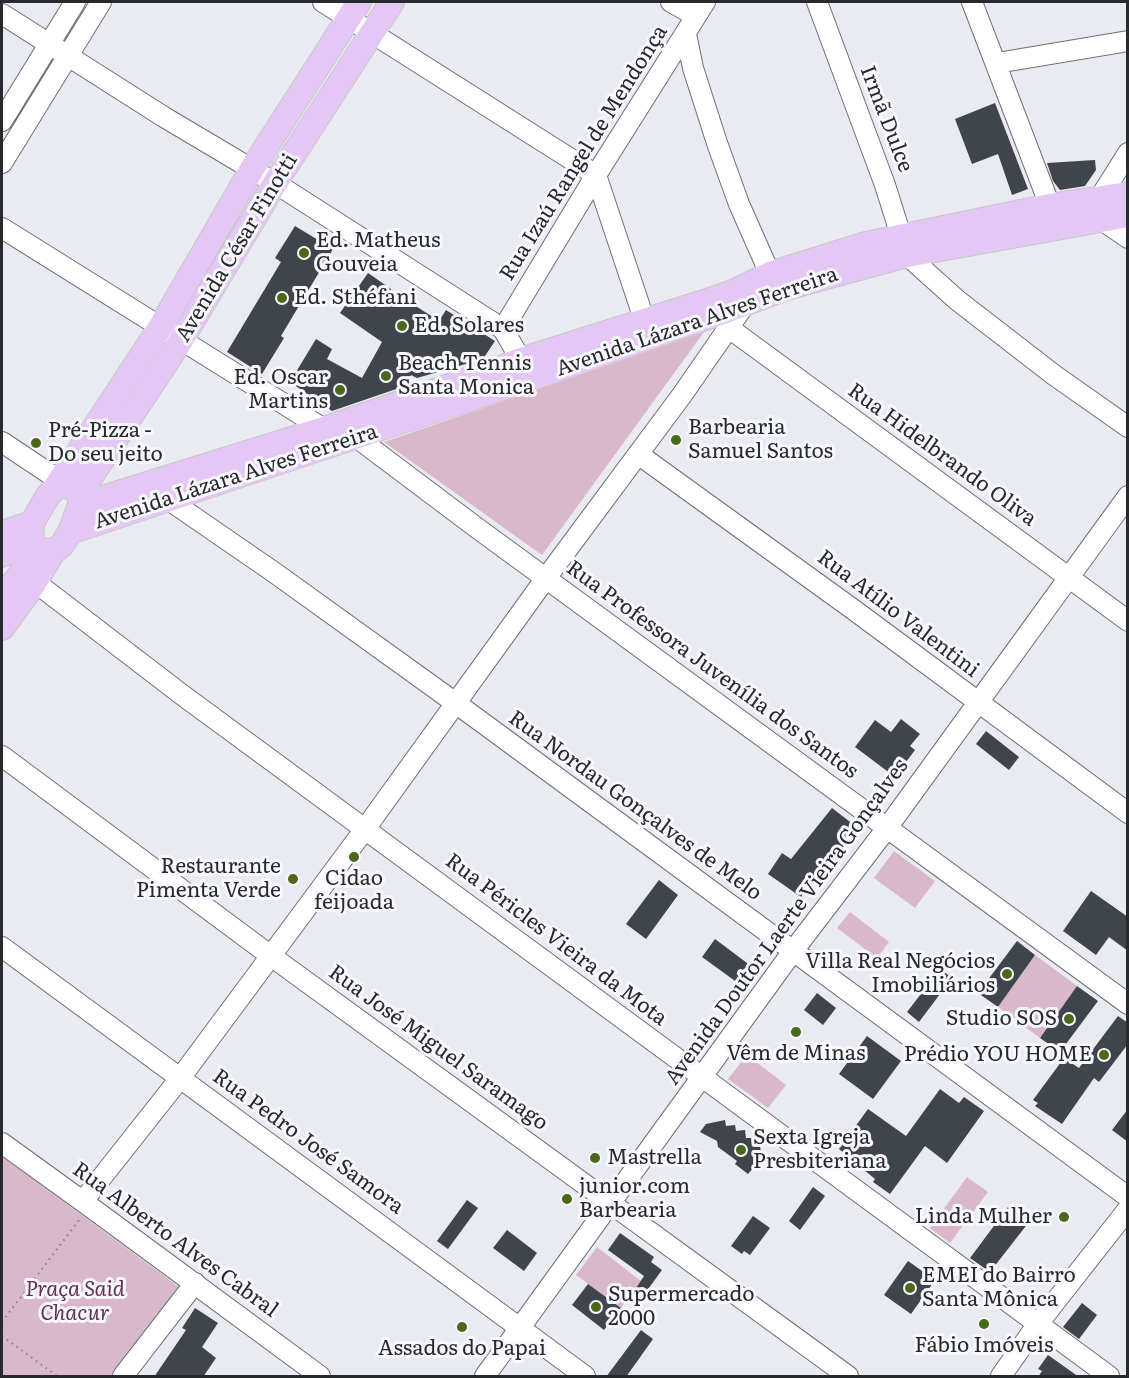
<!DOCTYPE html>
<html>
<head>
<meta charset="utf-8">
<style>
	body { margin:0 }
	#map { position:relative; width:1129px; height:1378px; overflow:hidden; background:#e9eaf2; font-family:Literata,serif }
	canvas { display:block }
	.frame { position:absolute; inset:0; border:3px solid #28292c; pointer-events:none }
</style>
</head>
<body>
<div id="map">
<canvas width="1129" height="1378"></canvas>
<div class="frame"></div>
</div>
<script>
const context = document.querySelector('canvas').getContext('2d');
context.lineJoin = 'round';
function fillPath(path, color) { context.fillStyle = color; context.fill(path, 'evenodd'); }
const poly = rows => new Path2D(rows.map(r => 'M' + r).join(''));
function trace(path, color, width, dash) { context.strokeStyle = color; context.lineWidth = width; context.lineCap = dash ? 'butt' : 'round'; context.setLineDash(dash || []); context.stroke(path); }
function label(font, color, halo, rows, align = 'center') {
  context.font = font + ' Literata,serif'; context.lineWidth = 6; context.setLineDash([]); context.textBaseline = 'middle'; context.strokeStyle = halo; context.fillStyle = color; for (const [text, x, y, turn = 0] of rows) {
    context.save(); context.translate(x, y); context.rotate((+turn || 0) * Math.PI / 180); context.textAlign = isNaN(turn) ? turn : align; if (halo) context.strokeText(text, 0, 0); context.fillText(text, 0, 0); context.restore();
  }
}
fillPath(poly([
	[704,332,542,555,384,442],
	[894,851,935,881,915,908,874,878],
	[850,912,889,942,877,958,837,928],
	[1035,955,1077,986,1040,1038,998,1007],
	[747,1055,786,1085,768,1108,728,1079],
	[2,1156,179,1287,114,1376,2,1376],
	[967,1177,988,1192,950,1243,930,1228],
	[597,1247,641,1281,621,1308,576,1275]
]), '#d8b8ca');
fillPath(poly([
	[995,103,1028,189,1012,195,998,154,972,164,955,119],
	[1095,160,1096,170,1085,186,1060,190,1053,181,1047,163],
	[295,226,333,249,281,336,284,338,262,374,227,352,281,262,275,258],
	[368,273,391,289,391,290,439,321,446,310,495,341,483,359,417,378,411,375,405,386,332,411,290,382,316,339,332,349,327,359,362,378,382,342,340,313],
	[901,719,920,734,910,746,915,750,895,777,855,747,875,720,891,732],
	[986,731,1019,757,1009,770,976,744],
	[832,808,858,828,822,873,819,871,801,897,768,874,782,853,791,859],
	[659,880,678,895,646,939,626,924],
	[1091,891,1128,917,1128,951,1109,937,1096,955,1063,931],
	[715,939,755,969,742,986,702,957],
	[1017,941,1035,955,998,1007,978,993],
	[940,969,952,978,919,1022,907,1012],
	[1077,986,1098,1001,1060,1052,1040,1038],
	[817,993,836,1008,823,1025,804,1010],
	[1118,1016,1128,1023,1128,1044,1099,1082,1094,1078,1062,1124,1035,1106,1038,1103,1033,1100,1064,1058,1079,1068],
	[867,1036,901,1061,873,1099,839,1074],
	[940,1089,959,1103,964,1097,984,1111,947,1163,925,1146,890,1194,873,1182,875,1179,839,1149,868,1109,906,1136],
	[1128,1109,1128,1142,1112,1130],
	[725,1120,726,1126,735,1125,736,1131,745,1130,746,1138,752,1138,754,1145,760,1146,761,1153,765,1155,748,1174,735,1164,737,1161,718,1147,717,1141,700,1132,706,1124],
	[813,1187,825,1196,800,1230,789,1221],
	[467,1200,478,1208,448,1249,437,1241],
	[1008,1207,1029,1222,990,1272,970,1258],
	[753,1216,770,1228,750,1255,744,1251,742,1254,731,1246],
	[507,1230,537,1253,524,1271,493,1248],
	[620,1233,654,1257,651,1262,662,1270,638,1303,630,1297,644,1276,608,1250],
	[908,1261,935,1280,911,1314,884,1295],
	[588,1284,621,1308,604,1330,572,1305],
	[1082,1303,1097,1315,1079,1339,1063,1327],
	[195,1308,218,1323,202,1347,216,1358,203,1377,154,1377,186,1330,182,1328],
	[641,1330,653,1339,626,1377,606,1377],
	[1048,1355,1079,1377,1038,1377,1042,1371,1038,1369]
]), '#40454b');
const minor = poly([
	[323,2,596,175,649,334],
	[671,2,696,16],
	[817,2,885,185,907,255,957,300,1054,375,1128,427],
	[972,2,1050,206],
	[2,14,164,117,275,183,503,329,521,360],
	[686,34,693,68,717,143,739,204,770,274],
	[997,63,1128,41],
	[2,121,75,2],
	[1128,153,1099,199,1102,220,1128,238],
	[2,163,101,2],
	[2,228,324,429],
	[729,328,1128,621],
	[503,329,596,175,705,2],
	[356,437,477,528,1128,1004],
	[2,442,65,484],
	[638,454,854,610,1128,813],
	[169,500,275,573,457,704,1128,1197],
	[35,582,181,694,1109,1376],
	[2,756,271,956,848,1376],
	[2,947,585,1376],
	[2,1143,89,1206,320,1376],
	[83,1201,181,1077,365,829,546,578,682,395,745,304],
	[123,1376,195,1283],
	[485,1376,793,951,887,828,1128,496],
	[1001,1376,1037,1325,1128,1209]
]);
const major = poly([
	[65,484,80,493,80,505,70,532,62,545,54,551,38,550,31,542,32,523,47,497,55,488,65,484],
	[55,488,161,326,252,169,359,2],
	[80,493,181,340,275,183,392,2],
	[80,505,324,429,493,371,521,360,701,303,733,292,770,274,866,244,1050,206,1128,194],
	[70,532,591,358,720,313,786,288,907,255,1128,215],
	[2,533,32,523],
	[2,555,31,542],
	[2,599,38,550],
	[2,628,27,594,54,551]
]);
trace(minor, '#6f6f77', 22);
trace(major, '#c7c7c8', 26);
trace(poly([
	[2,1322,79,1220],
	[2,1336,57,1376]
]), '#84858a', 2, [1.5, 4.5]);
trace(minor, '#fff', 20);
trace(major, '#e5c7f5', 24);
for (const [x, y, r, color] of [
	[304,253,6,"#4a671a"],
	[282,298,6,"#4a671a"],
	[402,326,6,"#4a671a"],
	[386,376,6,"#4a671a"],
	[340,390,6,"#4a671a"],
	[676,440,6,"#4a671a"],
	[36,443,6,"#4a671a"],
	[354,857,6,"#4a671a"],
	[293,879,6,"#4a671a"],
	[1007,974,6,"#4a671a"],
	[1069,1019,6,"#4a671a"],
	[796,1032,6,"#4a671a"],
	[1104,1055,6,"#4a671a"],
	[741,1150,6,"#4a671a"],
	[595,1158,6,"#4a671a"],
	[567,1199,6,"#4a671a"],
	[1064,1217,6,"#4a671a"],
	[910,1288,6,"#4a671a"],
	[596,1307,6,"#4a671a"],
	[984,1324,6,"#4a671a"],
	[462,1327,6,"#4a671a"]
]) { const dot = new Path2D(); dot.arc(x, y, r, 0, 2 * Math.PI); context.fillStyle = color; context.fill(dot); trace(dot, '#f7f7fe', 2); }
label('21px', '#28292c', '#f7f7fe', [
	["Irmã Dulce",886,119,69],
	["Rua Izaú Rangel de Mendonça",584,153,-58],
	["Avenida César Finotti",237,248,-59],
	["Avenida Lázara Alves Ferreira",697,322,-19],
	["Rua Hidelbrando Oliva",942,455,36],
	["Avenida Lázara Alves Ferreira",236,477,-18],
	["Rua Atílio Valentini",898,614,37],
	["Rua Professora Juvenília dos Santos",712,670,36],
	["Rua Nordau Gonçalves de Melo",635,806,36],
	["Avenida Doutor Laerte Vieira Gonçalves",787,922,-54],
	["Rua Péricles Vieira da Mota",556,940,37],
	["Rua José Miguel Saramago",438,1048,36],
	["Rua Pedro José Samora",308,1142,36],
	["Rua Alberto Alves Cabral",175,1240,36]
]);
label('21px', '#28292c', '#f7f7fe', [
	["Ed. Matheus",316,241],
	["Gouveia",316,265],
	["Ed. Sthéfani",294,298],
	["Ed. Solares",414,326],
	["Beach Tennis",398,364],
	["Santa Monica",398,388],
	["Ed. Oscar",328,378,"right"],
	["Martins",328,402,"right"],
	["Barbearia",688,428],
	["Samuel Santos",688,452],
	["Pré-Pizza -",48,431],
	["Do seu jeito",48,455],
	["Restaurante",281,867,"right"],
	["Pimenta Verde",281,891,"right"],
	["Cidao",354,879,"center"],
	["feijoada",354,903,"center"],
	["Villa Real Negócios",995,962,"right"],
	["Imobiliários",995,986,"right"],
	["Studio SOS",1057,1019,"right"],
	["Vêm de Minas",796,1054,"center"],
	["Prédio YOU HOME",1092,1055,"right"],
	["Sexta Igreja",753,1138],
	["Presbiteriana",753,1162],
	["Mastrella",607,1158],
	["junior.com",579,1187],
	["Barbearia",579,1211],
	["Linda Mulher",1052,1217,"right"],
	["EMEI do Bairro",922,1276],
	["Santa Mônica",922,1300],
	["Supermercado",608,1295],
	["2000",608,1319],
	["Fábio Imóveis",984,1346,"center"],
	["Assados do Papai",462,1349,"center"]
], 'left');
label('italic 21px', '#633251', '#f7f7fe', [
	["Praça Said",75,1290],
	["Chacur",75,1314]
]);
</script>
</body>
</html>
